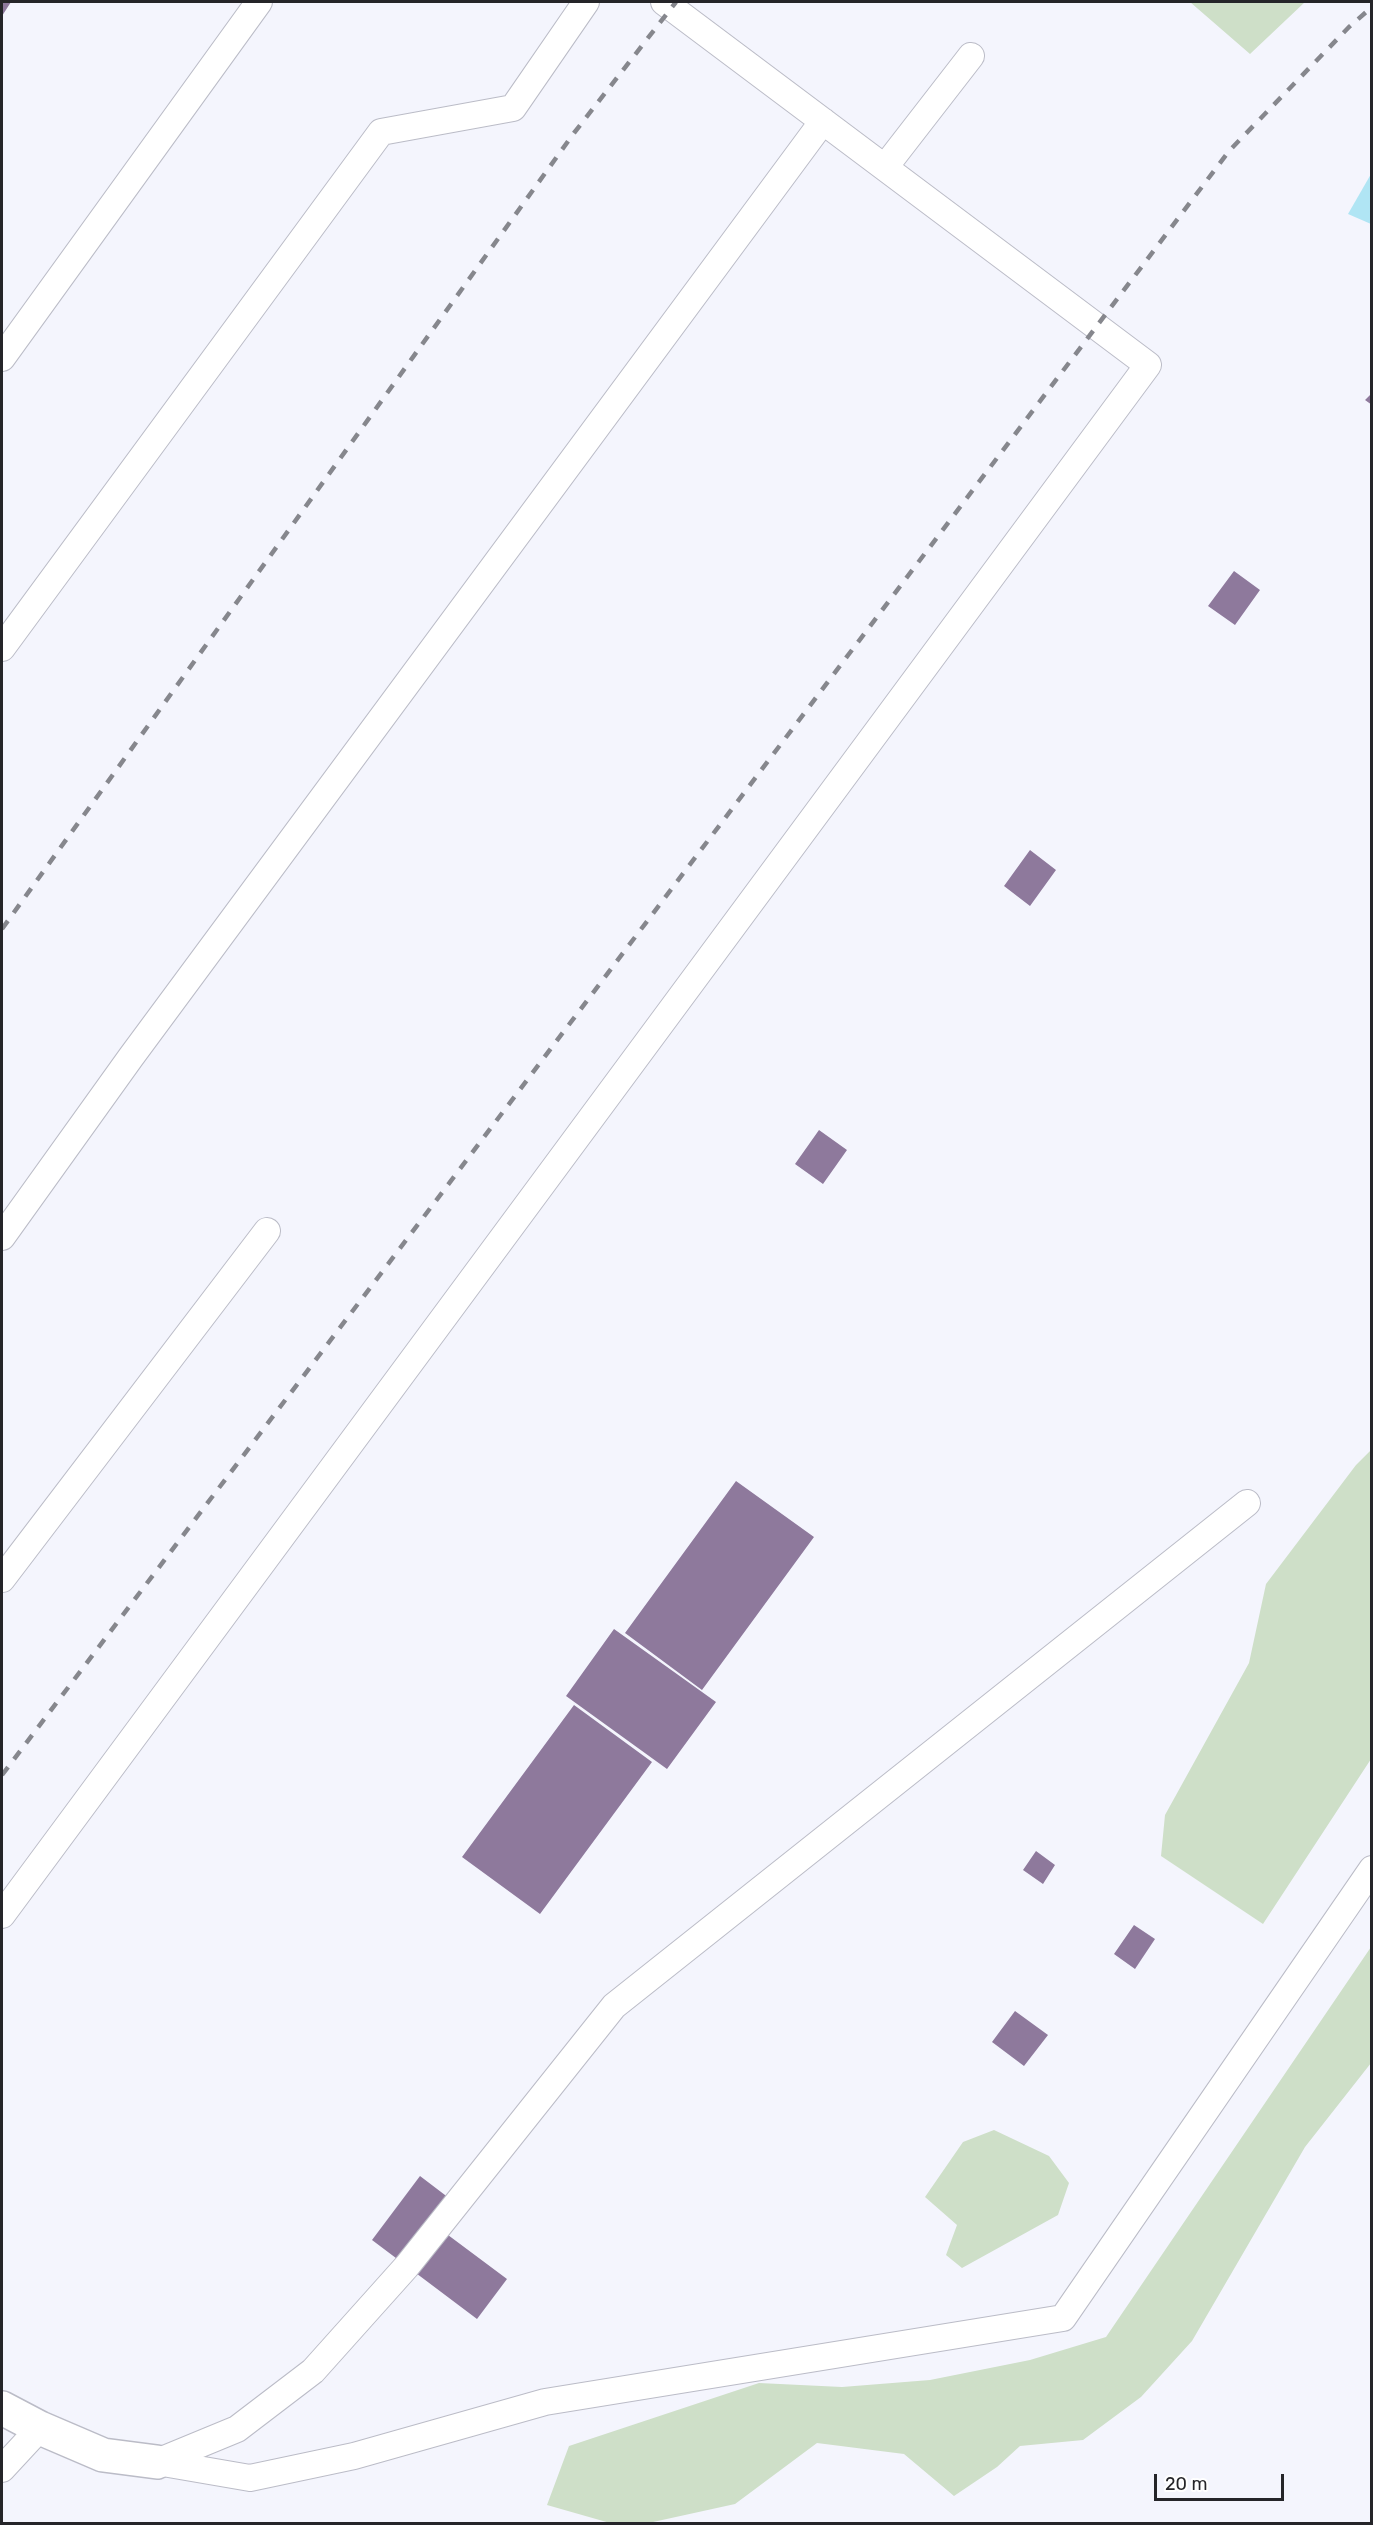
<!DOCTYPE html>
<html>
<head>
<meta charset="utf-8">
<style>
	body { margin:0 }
	#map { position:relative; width:1373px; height:2525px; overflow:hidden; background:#f4f5fd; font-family:Rubik,sans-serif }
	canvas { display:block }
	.frame { position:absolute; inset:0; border:3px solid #252529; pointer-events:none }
	.scale { position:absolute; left:1154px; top:2474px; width:130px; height:27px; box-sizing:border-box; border:3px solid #252529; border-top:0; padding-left:8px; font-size:18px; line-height:21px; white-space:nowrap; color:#252529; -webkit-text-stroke:4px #fff; paint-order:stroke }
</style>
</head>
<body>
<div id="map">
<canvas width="1373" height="2525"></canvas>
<div class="frame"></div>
<div class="scale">20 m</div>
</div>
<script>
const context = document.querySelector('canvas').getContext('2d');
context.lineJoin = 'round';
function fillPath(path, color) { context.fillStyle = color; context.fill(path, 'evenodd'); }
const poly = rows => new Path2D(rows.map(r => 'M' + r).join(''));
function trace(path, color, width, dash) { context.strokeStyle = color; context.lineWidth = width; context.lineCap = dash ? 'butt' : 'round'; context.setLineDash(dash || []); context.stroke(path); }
fillPath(poly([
	[1190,2,1305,2,1250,54],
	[1371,1450,1371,1759,1263,1924,1161,1856,1165,1815,1249,1663,1266,1584,1356,1465],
	[1371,1947,1371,2063,1305,2147,1192,2341,1141,2397,1083,2440,1020,2446,997,2467,954,2496,904,2454,817,2443,735,2504,644,2524,610,2523,547,2505,569,2446,759,2383,842,2387,930,2380,1030,2360,1106,2337],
	[994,2130,1049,2156,1069,2183,1058,2215,962,2268,946,2255,957,2225,925,2197,963,2142]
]), '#cedfc8');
fillPath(poly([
	[1371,174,1372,224,1371,224,1348,214]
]), '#b0e5f4');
fillPath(poly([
	[2,2,11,2,2,16],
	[1372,393,1372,405,1365,400],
	[1234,571,1260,590,1235,625,1208,606],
	[1030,850,1056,870,1030,906,1004,886],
	[819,1130,847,1150,823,1184,795,1164],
	[736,1481,814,1537,702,1690,625,1633],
	[614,1629,716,1702,667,1769,566,1696],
	[574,1705,652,1762,540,1914,462,1857],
	[1036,1851,1055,1865,1043,1884,1023,1870],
	[1134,1925,1155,1939,1135,1969,1114,1954],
	[1015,2011,1048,2035,1024,2066,992,2042],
	[420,2176,466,2211,448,2235,507,2279,477,2319,372,2240]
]), '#8e799c');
const lane = poly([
	[885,167,971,56],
	[2,358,259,2],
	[2,648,381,132,513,108,586,2],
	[2,1237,131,1057,823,121],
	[2,1579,267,1231],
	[2,1915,1148,365,664,2],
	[157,2462,250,2478,354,2456,545,2402,1063,2318,1372,1869],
	[157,2462,237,2429,313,2371,407,2266,614,2006,1247,1503],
	[2,2469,40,2428]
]);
const street = poly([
	[2,2408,40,2428,103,2455,157,2462]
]);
trace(lane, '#bbbcc7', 28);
trace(street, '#bbbcc7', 36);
trace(lane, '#fff', 26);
trace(street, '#fff', 33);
trace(poly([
	[2,929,574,133,676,2],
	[2,1775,1229,151,1349,27,1372,7]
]), '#86878d', 4.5, [10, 10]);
</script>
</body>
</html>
